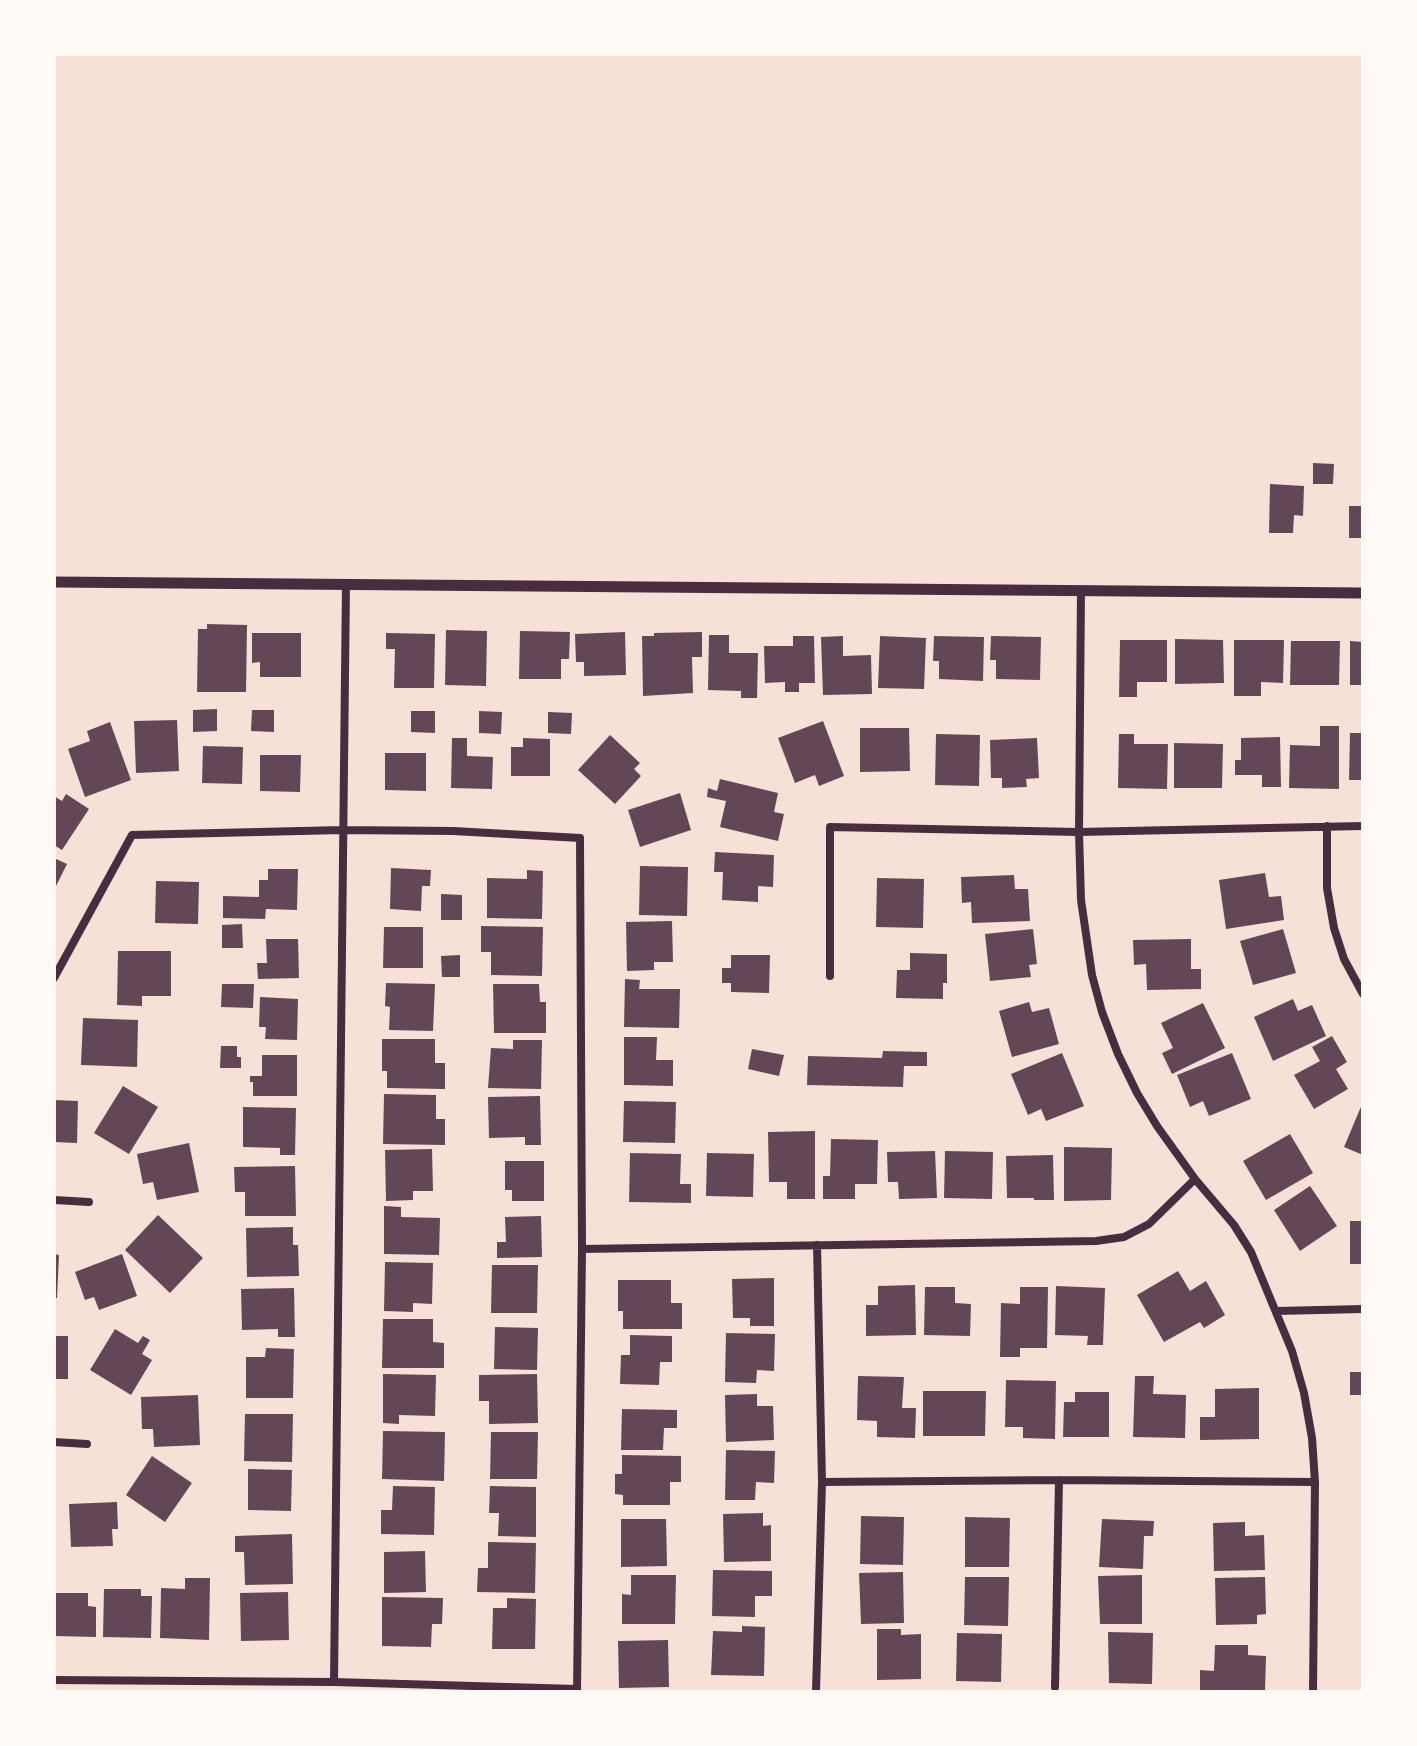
<!DOCTYPE html>
<html>
<head>
<meta charset="utf-8">
<style>
	body { margin:0 }
	#map { position:relative; width:1417px; height:1746px; overflow:hidden; background:#f7e1d7; font-family:"Playfair Display",serif }
	canvas { display:block }
	.frame { position:absolute; inset:0; border:56px solid #fffaf5; pointer-events:none }
</style>
</head>
<body>
<div id="map">
<canvas width="1417" height="1746"></canvas>
<div class="frame"></div>
</div>
<script>
const context = document.querySelector('canvas').getContext('2d');
context.lineJoin = 'round';
function fillPath(path, color) { context.fillStyle = color; context.fill(path, 'evenodd'); }
const poly = rows => new Path2D(rows.map(r => 'M' + r).join(''));
function trace(path, color, width, dash) { context.strokeStyle = color; context.lineWidth = width; context.lineCap = dash ? 'butt' : 'round'; context.setLineDash(dash || []); context.stroke(path); }
fillPath(poly([
	[1313,463,1334,464,1333,484,1313,484],
	[1270,484,1304,486,1303,516,1294,515,1293,533,1269,533],
	[1349,506,1363,506,1363,538,1349,538],
	[207,624,247,625,246,692,197,692,198,629,207,629],
	[446,630,487,631,486,686,445,685],
	[520,631,570,632,569,659,561,659,561,679,519,679],
	[625,632,626,675,584,676,584,662,576,662,575,634],
	[702,632,702,657,692,657,693,693,643,696,642,636,654,636,654,633],
	[252,633,301,633,301,677,260,677,260,662,252,663],
	[386,633,435,634,434,688,394,688,395,649,386,649],
	[709,635,729,635,729,653,758,653,757,698,741,698,741,691,708,690],
	[793,636,814,636,815,683,799,683,799,692,785,692,785,682,765,683,764,646,793,646],
	[843,636,843,656,871,655,872,694,823,695,821,637],
	[880,636,926,638,924,689,878,688],
	[934,636,984,637,983,681,939,679,939,661,933,661],
	[991,636,1041,637,1040,680,996,679,996,660,990,660],
	[1175,639,1223,640,1224,683,1175,684],
	[1120,640,1167,640,1167,682,1137,682,1137,697,1119,697],
	[1234,640,1284,640,1283,683,1261,682,1261,696,1234,696],
	[1291,641,1340,641,1339,685,1290,685],
	[1350,641,1363,642,1363,685,1350,685],
	[217,709,217,731,193,732,193,710],
	[252,710,274,710,274,732,251,731],
	[411,711,435,711,435,733,411,732],
	[479,711,502,712,501,734,479,733],
	[548,712,572,713,571,734,548,733],
	[177,720,179,771,136,773,134,721],
	[823,721,844,776,819,786,815,775,795,783,778,738],
	[110,722,131,780,85,797,68,749,90,741,87,731],
	[1320,726,1339,726,1339,789,1289,788,1290,745,1320,746],
	[860,728,909,728,910,771,860,772],
	[1350,733,1363,733,1363,780,1349,780],
	[936,734,980,735,979,786,935,785],
	[1119,734,1134,734,1134,744,1168,744,1167,789,1118,788],
	[610,735,640,763,634,769,641,776,615,804,578,770],
	[1280,737,1281,787,1262,787,1262,775,1235,775,1235,760,1241,760,1241,738],
	[452,738,467,738,467,756,493,757,492,789,451,788],
	[523,738,550,739,550,776,511,776,511,747,523,747],
	[1037,738,1039,778,1026,779,1027,787,1002,788,1002,778,991,778,990,740],
	[1174,743,1223,744,1222,788,1174,788],
	[203,746,243,747,242,784,202,783],
	[385,753,426,753,426,791,385,790],
	[260,755,301,755,300,792,260,791],
	[720,779,778,793,774,812,784,814,778,841,720,827,726,801,707,797,708,788,717,791],
	[680,793,691,830,640,847,628,810],
	[66,794,89,809,62,850,54,845,54,796,62,801],
	[715,852,774,855,773,887,758,886,758,902,722,900,723,872,714,872],
	[54,858,67,864,54,890],
	[640,866,688,867,687,916,639,915],
	[391,868,431,870,430,886,422,886,421,911,390,909],
	[268,869,298,869,297,910,266,909,265,919,223,918,223,896,259,897,259,880,268,880],
	[527,870,543,871,542,919,487,918,487,878,527,879],
	[1265,873,1269,897,1281,896,1284,920,1226,929,1219,880],
	[1014,875,1015,889,1028,889,1030,921,972,923,971,902,962,903,961,877],
	[877,878,924,879,923,928,876,927],
	[156,881,199,882,198,924,155,923],
	[441,894,462,895,462,920,441,920],
	[672,921,673,962,654,962,654,970,627,971,626,922],
	[242,924,243,948,222,948,222,925],
	[481,926,543,927,542,976,491,975,491,952,481,952],
	[384,927,423,927,423,968,383,968],
	[1033,929,1037,964,1029,965,1031,977,990,981,985,934],
	[1283,929,1296,973,1253,985,1240,941],
	[266,939,298,939,299,978,258,979,257,963,267,963],
	[1191,939,1191,969,1201,969,1201,989,1147,990,1146,964,1134,965,1133,940],
	[118,951,171,951,171,996,142,996,142,1006,117,1005],
	[910,953,947,954,947,983,943,983,943,999,896,998,897,970,910,970],
	[460,955,460,977,442,977,441,956],
	[731,955,770,955,769,993,731,992,731,983,722,983,722,968,731,968],
	[625,979,640,980,639,989,680,989,679,1028,624,1027],
	[386,983,435,984,433,1031,389,1030,390,1007,385,1006],
	[222,984,254,984,253,1008,221,1007],
	[493,984,539,984,540,1002,546,1002,546,1033,494,1033],
	[260,997,298,999,297,1040,265,1039,266,1027,259,1027],
	[1293,999,1298,1011,1312,1005,1326,1036,1273,1061,1254,1017],
	[1029,1002,1032,1012,1049,1008,1059,1044,1012,1057,999,1011],
	[1203,1003,1225,1048,1172,1074,1162,1053,1173,1048,1161,1023],
	[83,1018,138,1020,137,1067,81,1065],
	[1332,1036,1347,1062,1336,1069,1348,1089,1314,1109,1294,1075,1320,1061,1312,1047],
	[624,1037,657,1037,656,1060,673,1060,673,1086,624,1085],
	[382,1039,435,1039,435,1063,445,1063,445,1089,387,1088,387,1071,382,1071],
	[513,1040,542,1040,541,1089,488,1088,491,1048,513,1049],
	[221,1046,237,1046,237,1057,241,1057,241,1068,220,1068],
	[752,1049,784,1055,779,1076,748,1069],
	[883,1051,927,1052,927,1066,904,1066,903,1087,807,1085,808,1056,882,1058],
	[1062,1053,1084,1106,1046,1121,1041,1109,1028,1115,1011,1074],
	[1232,1053,1251,1099,1209,1116,1203,1101,1190,1107,1177,1075],
	[262,1055,297,1055,297,1096,253,1096,253,1082,250,1082,250,1076,262,1076],
	[123,1086,158,1107,129,1154,94,1133],
	[384,1094,436,1095,436,1119,445,1119,445,1145,383,1144],
	[540,1096,541,1145,525,1145,525,1137,489,1138,488,1097],
	[54,1100,78,1101,77,1143,54,1142],
	[624,1101,676,1102,675,1143,623,1142],
	[1363,1102,1363,1155,1344,1147],
	[243,1107,296,1108,295,1155,280,1155,280,1148,243,1147],
	[815,1131,815,1199,787,1199,787,1182,769,1182,768,1132],
	[1290,1134,1313,1173,1266,1200,1243,1161],
	[831,1139,878,1140,877,1184,855,1184,855,1199,823,1199,823,1176,830,1176],
	[189,1143,199,1192,157,1200,153,1182,143,1184,137,1154],
	[1064,1147,1112,1148,1111,1200,1064,1201],
	[432,1149,433,1191,413,1191,413,1200,386,1201,385,1150],
	[935,1151,937,1198,899,1199,898,1182,888,1182,887,1152],
	[945,1151,993,1152,992,1199,944,1198],
	[630,1153,681,1154,680,1184,691,1184,691,1203,629,1202],
	[707,1153,754,1154,753,1197,706,1196],
	[1053,1155,1054,1200,1034,1200,1034,1198,1007,1198,1006,1156],
	[505,1161,544,1161,544,1201,512,1201,512,1190,505,1190],
	[295,1166,296,1216,245,1216,245,1192,235,1192,234,1167],
	[1310,1186,1337,1226,1300,1251,1274,1210],
	[384,1206,401,1207,401,1217,440,1218,439,1255,384,1254],
	[158,1215,203,1258,170,1293,125,1250],
	[541,1216,542,1257,497,1258,497,1242,506,1242,505,1217],
	[1350,1221,1363,1221,1363,1264,1350,1264],
	[293,1227,293,1245,298,1245,299,1276,247,1277,246,1228],
	[54,1254,59,1255,57,1298,54,1298],
	[122,1254,137,1296,99,1310,94,1297,85,1300,75,1272],
	[385,1262,433,1263,432,1304,413,1303,413,1312,384,1311],
	[492,1265,538,1265,537,1313,491,1313],
	[1178,1271,1190,1291,1206,1281,1225,1315,1204,1328,1200,1322,1164,1342,1137,1295],
	[774,1278,774,1326,750,1326,750,1318,733,1318,732,1279],
	[618,1280,671,1280,671,1303,682,1303,682,1329,623,1329,623,1311,618,1311],
	[915,1285,916,1335,866,1336,866,1305,878,1305,878,1286],
	[1056,1286,1105,1288,1103,1345,1087,1345,1088,1336,1055,1335],
	[925,1287,955,1287,955,1303,971,1304,970,1336,924,1335],
	[1020,1287,1048,1287,1047,1348,1020,1348,1020,1357,1000,1357,1001,1303,1020,1304],
	[294,1288,295,1337,278,1337,278,1329,242,1330,241,1289],
	[383,1319,433,1319,433,1342,444,1343,444,1368,382,1368],
	[495,1327,538,1328,537,1370,494,1369],
	[115,1329,138,1343,143,1336,150,1340,142,1354,152,1360,131,1395,90,1370],
	[726,1333,775,1334,774,1371,757,1370,756,1383,725,1382],
	[630,1335,672,1336,672,1362,660,1362,659,1385,620,1384,621,1355,630,1355],
	[54,1336,68,1336,68,1379,54,1379],
	[266,1348,294,1349,293,1398,246,1398,246,1357,265,1357],
	[1350,1372,1363,1372,1363,1395,1350,1395],
	[383,1374,436,1375,435,1416,399,1415,399,1424,383,1423],
	[537,1374,538,1423,489,1424,489,1401,479,1401,479,1375],
	[858,1376,904,1377,902,1408,916,1408,915,1438,877,1437,877,1421,857,1420],
	[1135,1376,1154,1376,1153,1394,1186,1395,1185,1438,1133,1437],
	[1006,1380,1056,1381,1055,1439,1023,1438,1023,1427,1005,1427],
	[1259,1388,1259,1439,1200,1440,1200,1417,1215,1417,1215,1389],
	[923,1391,986,1391,985,1436,923,1436],
	[1075,1392,1109,1392,1109,1437,1063,1437,1064,1402,1075,1402],
	[757,1394,757,1406,773,1406,774,1440,726,1442,725,1395],
	[198,1395,200,1445,154,1447,153,1429,142,1429,141,1397],
	[622,1409,677,1410,677,1428,664,1428,663,1450,621,1450],
	[245,1414,293,1414,292,1462,244,1461],
	[383,1431,445,1432,444,1481,382,1479],
	[491,1432,538,1432,537,1479,490,1479],
	[726,1450,775,1451,774,1483,756,1482,755,1500,725,1500],
	[622,1455,681,1456,681,1482,670,1482,670,1505,623,1505,623,1495,615,1494,615,1474,622,1474],
	[152,1456,192,1483,165,1522,126,1495],
	[248,1469,292,1470,291,1511,248,1510],
	[393,1486,435,1487,434,1535,381,1534,381,1510,392,1510],
	[490,1486,536,1487,536,1537,498,1536,499,1513,489,1513],
	[117,1502,118,1529,112,1529,113,1546,71,1547,69,1504],
	[763,1513,763,1526,771,1525,771,1561,724,1562,723,1514],
	[861,1516,904,1517,903,1565,860,1564],
	[965,1517,1010,1518,1009,1567,965,1567],
	[621,1519,666,1519,667,1566,621,1567],
	[1102,1519,1154,1521,1153,1536,1144,1536,1143,1569,1099,1567],
	[1245,1522,1245,1536,1264,1535,1265,1570,1214,1571,1213,1523],
	[292,1534,293,1584,245,1585,244,1552,235,1552,235,1536],
	[488,1542,536,1543,535,1593,477,1592,478,1568,488,1568],
	[425,1551,426,1592,384,1593,384,1552],
	[713,1570,772,1571,772,1596,755,1596,755,1617,712,1616],
	[903,1572,904,1623,861,1624,859,1573],
	[631,1575,676,1575,675,1624,622,1624,622,1594,631,1595],
	[1142,1575,1142,1624,1100,1624,1098,1576],
	[965,1577,1009,1577,1008,1626,964,1625],
	[1265,1577,1266,1614,1257,1615,1257,1624,1216,1625,1215,1578],
	[185,1578,210,1578,209,1640,160,1638,161,1588,185,1589],
	[104,1589,141,1589,141,1596,152,1596,151,1638,103,1637],
	[288,1592,289,1640,241,1641,240,1593],
	[54,1593,88,1593,88,1606,96,1607,96,1637,54,1636],
	[382,1597,443,1598,442,1624,432,1624,431,1647,382,1646],
	[507,1598,536,1599,535,1649,492,1649,493,1608,507,1608],
	[742,1626,765,1627,764,1676,711,1675,713,1631,742,1632],
	[877,1629,901,1629,901,1635,921,1634,921,1679,877,1680],
	[1108,1632,1153,1633,1152,1684,1109,1683],
	[957,1633,1002,1634,1001,1682,956,1681],
	[668,1640,669,1687,619,1688,618,1641],
	[1215,1645,1248,1645,1248,1655,1266,1656,1265,1691,1200,1690,1200,1670,1214,1671]
]), '#644757');
trace(poly([
	[1081,590,1079,832,1081,900,1092,975,1102,1012,1118,1054,1137,1093,1157,1126,1195,1179,1234,1225,1251,1252,1292,1351,1304,1393,1312,1438,1315,1482,1313,1692],
	[1327,826,1327,888,1334,928,1344,959,1363,994],
	[830,976,830,827,1079,832,1363,826],
	[54,978,132,835,342,830,453,831,580,838,582,1249,577,1692],
	[54,1200,89,1202],
	[582,1249,1096,1241,1124,1237,1149,1224,1195,1179],
	[1276,1311,1363,1309],
	[54,1442,87,1444],
	[822,1482,1059,1480,1315,1482],
	[54,1680,334,1682,577,1689],
	[334,1682,346,584],
	[1055,1687,1059,1480],
	[816,1691,822,1482,817,1245]
]), '#4a2c40', 8);
trace(poly([
	[54,582,1363,593]
]), '#4a2c40', 11);
</script>
</body>
</html>
